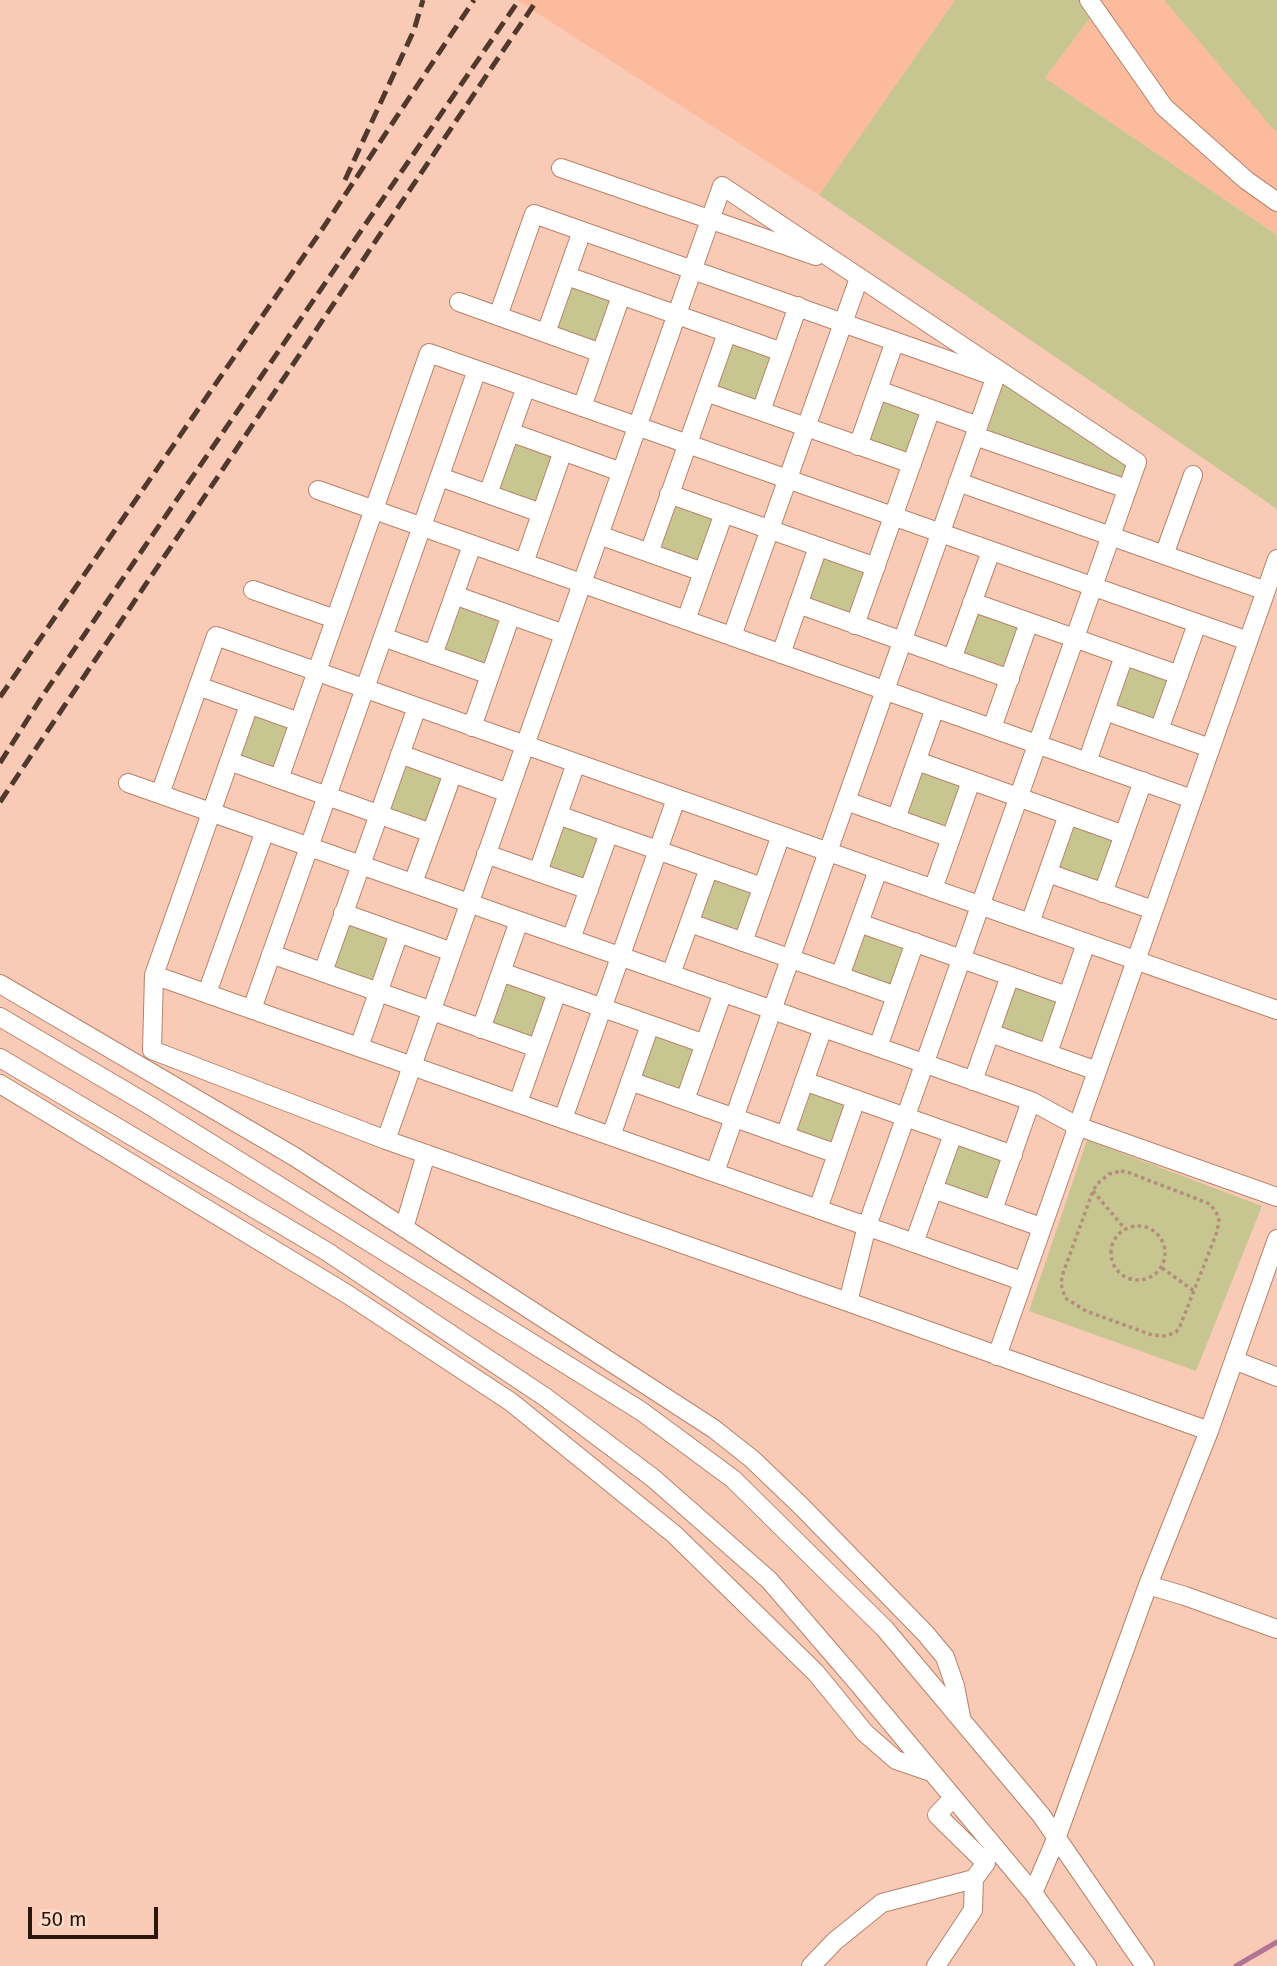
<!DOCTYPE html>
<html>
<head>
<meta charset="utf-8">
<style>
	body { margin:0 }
	#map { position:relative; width:1277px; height:1966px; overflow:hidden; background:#f9cab5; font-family:"Fira Sans",sans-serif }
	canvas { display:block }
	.scale { position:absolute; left:28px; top:1907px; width:130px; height:32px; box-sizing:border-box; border:4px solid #2a160c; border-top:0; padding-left:9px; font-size:21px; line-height:24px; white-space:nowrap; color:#2a160c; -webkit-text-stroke:5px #fedaca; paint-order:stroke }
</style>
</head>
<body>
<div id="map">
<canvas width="1277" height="1966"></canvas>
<div class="scale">50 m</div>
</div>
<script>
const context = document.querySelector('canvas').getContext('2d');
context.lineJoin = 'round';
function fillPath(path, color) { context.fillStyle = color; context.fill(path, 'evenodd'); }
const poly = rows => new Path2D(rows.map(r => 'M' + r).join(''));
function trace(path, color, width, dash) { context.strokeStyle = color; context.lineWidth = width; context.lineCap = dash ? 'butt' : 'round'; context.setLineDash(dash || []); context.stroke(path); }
fillPath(poly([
	[517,0,955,0,819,195],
	[1083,0,1164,0,1277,132,1277,235,1045,78,1090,18]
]), '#fcbb9d');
fillPath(poly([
	[955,0,1083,0,1090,18,1045,78,1277,235,1277,509,819,195],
	[1164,0,1277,0,1277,132,1274,130],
	[571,282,615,297,597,349,553,334],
	[729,340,773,354,756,406,712,391],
	[1005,380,1129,464,1124,482,987,432],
	[882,394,926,409,908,461,864,446],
	[512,439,556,454,538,506,495,491],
	[674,501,718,516,701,567,657,553],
	[824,553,868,567,850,619,806,604],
	[457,604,501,620,485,665,441,649],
	[978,610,1022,626,1006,671,962,656],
	[1130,661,1174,676,1156,727,1112,712],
	[250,709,294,725,277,770,233,755],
	[399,762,443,778,427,823,383,808],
	[921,769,965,785,949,830,905,815],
	[560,822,604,837,588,883,544,867],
	[1074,823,1118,839,1102,884,1058,868],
	[712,875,756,890,740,936,696,920],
	[348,920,392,936,376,981,332,966],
	[863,930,907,946,891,991,847,975],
	[505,980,549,996,533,1041,489,1026],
	[1016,986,1060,1002,1044,1047,1000,1031],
	[652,1031,696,1047,680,1092,636,1077],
	[808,1086,852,1102,836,1147,792,1132],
	[961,1140,1005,1155,989,1201,945,1185],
	[1087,1140,1262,1206,1196,1371,1029,1311]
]), '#c7c691');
trace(poly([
	[1236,1966,1277,1942]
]), '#b27395', 5);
const minor = poly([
	[1089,0,1164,107,1246,180,1277,202],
	[561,168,816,256],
	[567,276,782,352],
	[459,302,601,353],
	[498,316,534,214,996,377],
	[546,333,582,231],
	[878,390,978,426],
	[706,392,912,464],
	[582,407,621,296],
	[761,411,798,306],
	[510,432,621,472],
	[975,436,1127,489],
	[858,446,895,341],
	[440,477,541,513],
	[958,482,1266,591],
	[318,490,1192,799],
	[488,494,526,387],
	[669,494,876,567],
	[599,535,703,572],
	[649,553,727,333],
	[1164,555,1193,475],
	[524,563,563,451],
	[253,590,335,619],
	[454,595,564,634],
	[972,602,1179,675],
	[798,604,1010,679],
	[686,620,724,513],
	[855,625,931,409],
	[732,636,859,278],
	[383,637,490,675],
	[781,654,818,547],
	[433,655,472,545],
	[952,659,991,551],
	[198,686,299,722],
	[249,705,154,975,152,1050,386,1140,848,1302,1209,1431],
	[1105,711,1210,748],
	[472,727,511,615],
	[992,728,1029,622],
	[1159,730,1197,624],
	[400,754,508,793],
	[229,761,431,833],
	[917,761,1124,835],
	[1087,762,1124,656],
	[279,779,429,353,1248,641],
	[128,783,1031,1101,1077,1126,1277,1197],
	[160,794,216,636,1277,1010],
	[846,801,951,838],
	[558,815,762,887],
	[896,819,935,708],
	[486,854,589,890],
	[538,872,576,763],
	[1048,873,1153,910],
	[413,883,453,773],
	[933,889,971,781],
	[1103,893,1143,781],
	[343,913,452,952],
	[690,923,896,996],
	[859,923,1067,996],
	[1030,923,1068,815],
	[571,939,609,833],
	[743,942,781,835],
	[271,954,537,1048],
	[323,972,417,707],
	[501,972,705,1044],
	[671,974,709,868],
	[154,975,1022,1281],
	[840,976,878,870],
	[0,984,295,1157,714,1429,752,1459,801,1506,925,1633,945,1657,955,1686,961,1717],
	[207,993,265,831],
	[252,1009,477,370],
	[0,1017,149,1105,641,1411,733,1479,885,1629,1041,1815,1145,1966],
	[481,1029,519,921],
	[990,1033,1097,1071],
	[359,1047,399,933],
	[878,1047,915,942],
	[1048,1053,1086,943],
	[0,1058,326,1251,545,1397,653,1478,769,1580,856,1681,1033,1893,1087,1966],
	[630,1081,837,1154],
	[804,1081,1013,1155],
	[973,1081,1010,976],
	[0,1084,347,1294,511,1402,675,1535,816,1673,865,1733,896,1760,931,1772],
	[685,1100,723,992],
	[518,1103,557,992],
	[563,1119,676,799],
	[611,1136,650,1025],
	[785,1136,823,1028],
	[386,1140,722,186,1137,462,867,1226,848,1302],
	[715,1172,998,370],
	[933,1189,1041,1227],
	[818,1209,856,1099],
	[993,1210,1031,1101],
	[404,1228,426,1154],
	[1277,1239,1209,1431,1148,1585,1185,1596,1277,1629],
	[914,1243,953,1134],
	[997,1356,1277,559],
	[1234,1360,1277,1377],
	[1033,1893,1056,1839,1148,1585],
	[811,1966,835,1941,882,1903,974,1879],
	[936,1966,973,1910,974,1879,986,1863,937,1815,953,1798]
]);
trace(minor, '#b88269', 20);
trace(poly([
	[1121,1171,1130,1173,1210,1204,1216,1212,1219,1219,1217,1232,1180,1326,1176,1332,1166,1336,1152,1335,1086,1311,1065,1298,1061,1284,1062,1276,1093,1191,1097,1184,1109,1174,1121,1171],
	[1093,1191,1125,1229],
	'1111 1253a27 27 0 1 1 54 0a27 27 0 1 1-54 0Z',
	[1162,1268,1194,1291]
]), '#b48e7d', 3.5, [3.5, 3.5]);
trace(minor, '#fff', 18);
trace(poly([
	[345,180,414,30,423,0],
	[0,697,323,228,474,0],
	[0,763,41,698,519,0],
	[0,802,537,0]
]), '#51382c', 5, [14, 7]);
</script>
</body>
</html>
